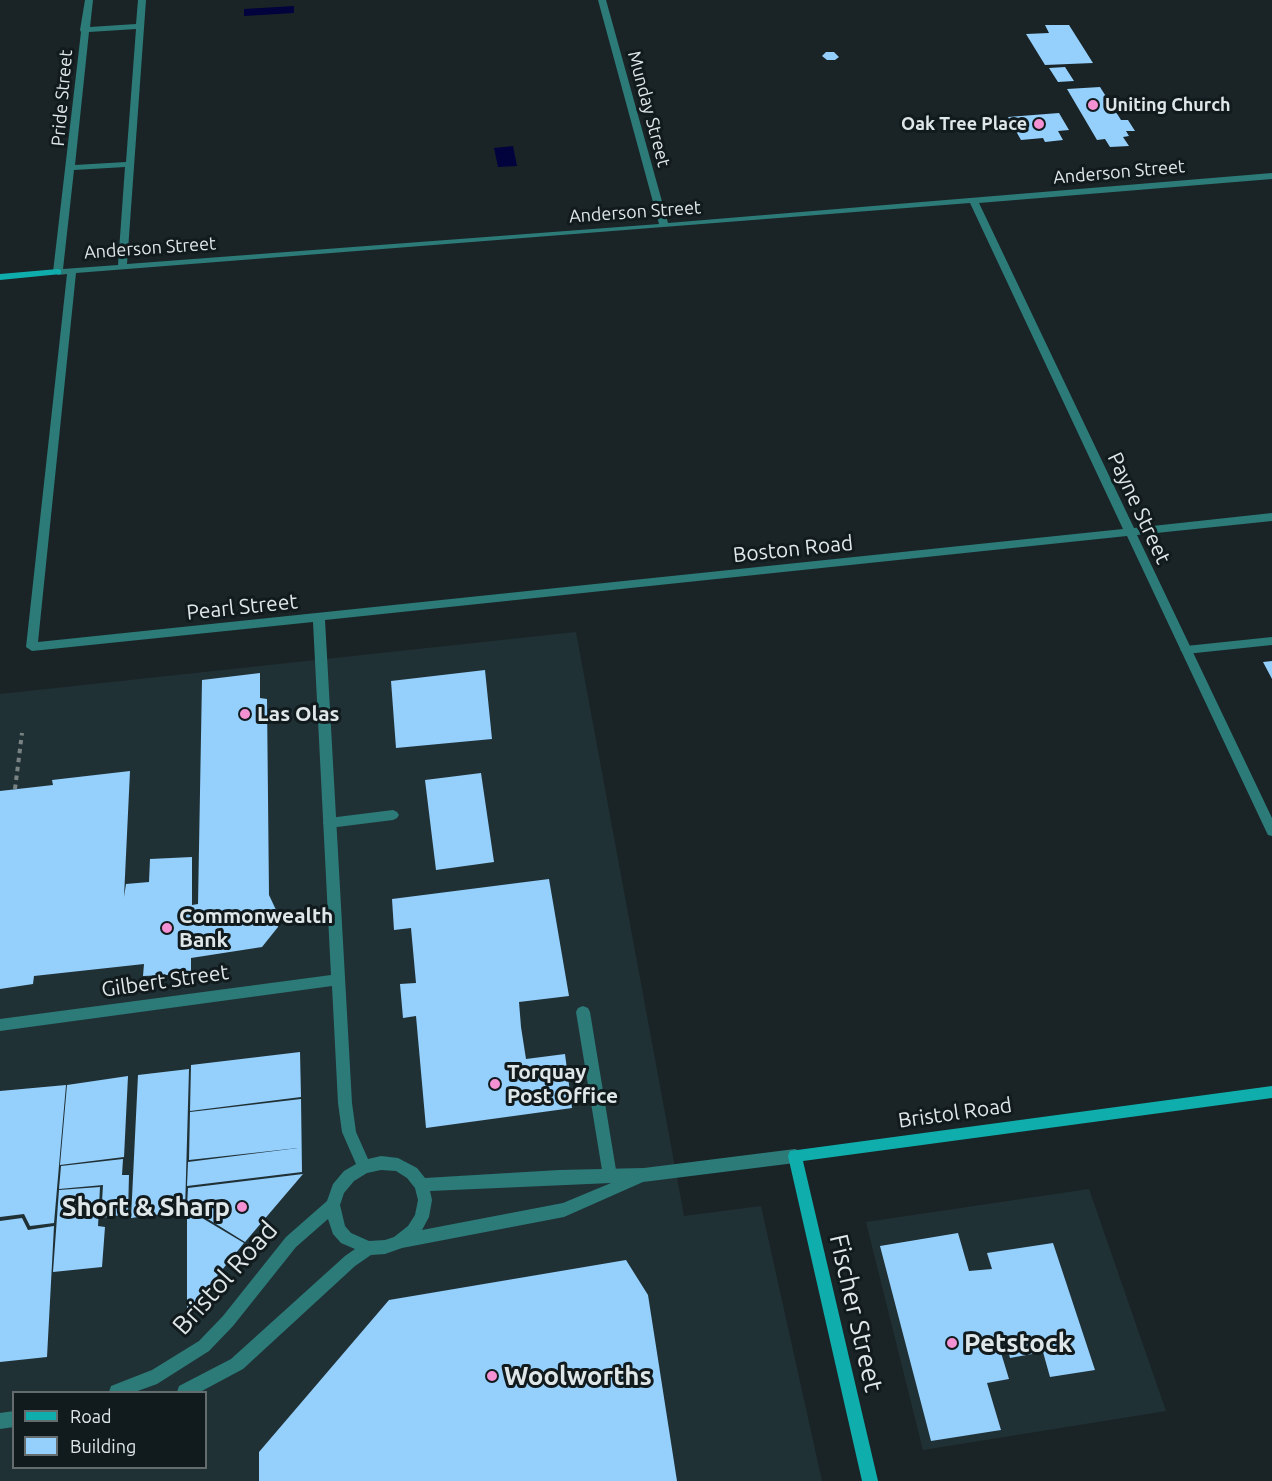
<!DOCTYPE html>
<html>
<head>
<meta charset="utf-8">
<style>
	body { margin:0 }
	#map { position:relative; width:1272px; height:1481px; overflow:hidden; background:#1a2426; font-family:Ubuntu,sans-serif }
	canvas { display:block }
	.legend { position:absolute; left:12px; top:1391px; width:195px; height:78px; box-sizing:border-box; background:#111a1d; border:2px solid #646c6e; margin:0; padding:8px 10px; list-style:none; font-size:18px; color:#e0e7e8 }
	.legend li { display:flex; align-items:center; gap:12px; height:30px }
	.legend b { width:30px; border:2px solid #646c6e }
</style>
</head>
<body>
<div id="map">
<canvas width="1272" height="1481"></canvas>
<ul class="legend">
<li><b style="height:8px;background:#0faeac"></b>Road</li>
<li><b style="height:16px;background:#95cffc"></b>Building</li>
</ul>
</div>
<script>
const context = document.querySelector('canvas').getContext('2d');
context.lineJoin = 'round';
function fillPath(path, color) { context.fillStyle = color; context.fill(path, 'evenodd'); }
const poly = rows => new Path2D(rows.map(r => 'M' + r).join(''));
function trace(path, color, width, dash) { context.strokeStyle = color; context.lineWidth = width; context.lineCap = dash ? 'butt' : 'round'; context.setLineDash(dash || []); context.stroke(path); }
function label(font, color, halo, rows, align = 'center') {
  context.font = font + ' Ubuntu,sans-serif'; context.lineWidth = 6; context.setLineDash([]); context.textBaseline = 'middle'; context.strokeStyle = halo; context.fillStyle = color; for (const [text, x, y, turn = 0] of rows) {
    context.save(); context.translate(x, y); context.rotate((+turn || 0) * Math.PI / 180); context.textAlign = isNaN(turn) ? turn : align; if (halo) context.strokeText(text, 0, 0); context.fillText(text, 0, 0); context.restore();
  }
}
fillPath(poly([
	[576,632,684,1216,761,1206,822,1481,0,1481,0,694],
	[14,1392,206,1392,206,1468,14,1468],
	[1089,1189,1166,1411,923,1450,866,1222]
]), '#203136');
fillPath(poly([
	[294,6,294,13,244,16,244,9],
	[513,146,517,166,498,167,494,148]
]), '#02023d');
fillPath(poly([
	[1045,25,1069,25,1093,63,1045,65,1026,34,1049,33],
	[826,52,834,52,839,57,835,60,827,60,822,56],
	[1065,67,1074,81,1058,82,1049,68],
	[1100,87,1121,120,1128,120,1135,131,1126,131,1129,136,1123,137,1129,146,1110,147,1105,139,1097,140,1067,89],
	[1059,113,1069,130,1058,131,1063,140,1045,142,1043,138,1021,140,1008,117],
	[1272,661,1272,679,1263,662],
	[485,670,492,739,396,748,391,681],
	[260,673,260,698,267,699,269,895,277,912,278,927,262,947,191,958,191,974,143,976,144,964,34,976,33,984,0,989,0,791,53,785,52,780,130,771,124,897,126,884,149,882,150,859,192,857,192,905,198,904,202,680],
	[481,773,494,862,436,870,425,780],
	[549,879,569,996,519,1002,521,1027,526,1059,565,1054,572,1108,426,1128,416,1016,403,1018,400,984,416,983,411,928,394,930,392,899],
	[300,1052,301,1097,190,1111,191,1065],
	[189,1069,185,1211,131,1218,138,1075],
	[128,1076,124,1157,60,1165,67,1085],
	[66,1085,54,1223,30,1226,24,1214,0,1217,0,1091],
	[301,1099,302,1172,187,1186,188,1162,298,1148,189,1160,190,1112],
	[123,1159,122,1175,129,1175,128,1214,101,1218,103,1185,59,1189,61,1166],
	[303,1174,245,1242,187,1206,188,1188],
	[100,1187,98,1226,105,1227,102,1267,53,1272,59,1190],
	[187,1209,244,1243,187,1313],
	[22,1218,28,1230,54,1226,47,1357,0,1362,0,1221],
	[958,1233,969,1271,992,1269,987,1253,1053,1243,1095,1370,1050,1377,1043,1352,1010,1358,1003,1332,995,1333,1009,1379,987,1383,1001,1430,931,1441,880,1246],
	[626,1260,648,1295,677,1481,259,1481,259,1452,389,1300]
]), '#95cffc');
trace(poly([
	[15,789,22,733]
]), '#7a8384', 4, [4.5, 4.5]);
fillPath(poly([
	[1272,637,1272,645,1186,654,1180,650,1186,646,1272,637],
	[393,810,397,812,399,815,397,818,393,820,329,828,325,827,323,823,325,819,329,818,393,810],
	[583,1006,588,1008,590,1012,617,1176,615,1181,610,1183,605,1181,603,1176,576,1012,578,1008,583,1006]
]), '#2c7b79');
fillPath(poly([
	[85,0,93,0,90,27,136,24,138,0,146,0,127,264,659,224,598,0,606,0,668,223,1272,173,1272,179,979,203,1134,528,1272,513,1272,521,1137,535,1272,818,1272,836,1268,835,1266,831,1127,536,325,620,352,1103,356,1132,368,1159,381,1156,398,1158,417,1168,425,1178,559,1170,644,1168,795,1149,800,1151,802,1156,800,1161,795,1163,643,1182,564,1217,402,1248,385,1254,371,1255,355,1266,243,1369,200,1392,177,1392,179,1386,231,1359,345,1256,355,1249,341,1243,333,1234,328,1219,296,1247,233,1326,209,1351,157,1384,135,1392,109,1392,111,1386,152,1370,199,1341,223,1316,286,1237,327,1201,333,1184,344,1171,356,1164,342,1132,338,1103,332,986,0,1031,0,1019,331,975,313,622,32,651,26,647,67,274,58,275,53,272,81,32,80,30,85,0],
	[136,29,126,162,75,165,89,32,136,29],
	[125,167,118,265,63,269,74,170,125,167],
	[970,203,1123,529,38,642,76,273,970,203],
	[381,1170,396,1171,407,1178,415,1188,418,1200,415,1215,408,1226,394,1237,385,1240,369,1241,351,1233,345,1226,340,1205,344,1193,354,1181,367,1173,381,1170],
	[611,1183,563,1203,422,1230,429,1217,432,1200,430,1191,611,1183],
	[14,1411,14,1427,0,1429,0,1413,14,1411]
]), '#2c7b79');
fillPath(poly([
	[58,269,61,270,61,274,0,280,0,274,58,269],
	[1272,1086,1272,1098,803,1161,878,1481,862,1481,788,1156,790,1151,1272,1086]
]), '#0faeac');
for (const [x, y, r, color] of [
	[1093,105,6,"#f491d3"],
	[1039,124,6,"#f491d3"],
	[245,714,6,"#f491d3"],
	[167,928,6,"#f491d3"],
	[495,1084,6,"#f491d3"],
	[242,1207,6,"#f491d3"],
	[952,1343,6,"#f491d3"],
	[492,1376,6,"#f491d3"]
]) { const dot = new Path2D(); dot.arc(x, y, r, 0, 2 * Math.PI); context.fillStyle = color; context.fill(dot); trace(dot, '#111a1d', 2); }
label('18px', '#e0e7e8', '#111a1d', [
	["Pride Street",62,98,-85],
	["Munday Street",649,109,75],
	["Anderson Street",1119,172,-5],
	["Anderson Street",635,212,-4],
	["Anderson Street",150,248,-4]
]);
label('bold 18px', '#e0e7e8', '#111a1d', [
	["Uniting Church",1105,105],
	["Oak Tree Place",1027,124,"right"]
], 'left');
label('21px', '#e0e7e8', '#111a1d', [
	["Payne Street",1139,508,65],
	["Boston Road",793,549,-6],
	["Pearl Street",242,607,-6],
	["Gilbert Street",165,981,-8],
	["Bristol Road",955,1113,-8]
]);
label('bold 21px', '#e0e7e8', '#111a1d', [
	["Las Olas",257,714],
	["Commonwealth",179,916],
	["Bank",179,940],
	["Torquay",507,1072],
	["Post Office",507,1096]
], 'left');
label('bold 26px', '#e0e7e8', '#111a1d', [
	["Short & Sharp",230,1207,"right"],
	["Petstock",964,1343],
	["Woolworths",504,1376]
], 'left');
label('26px', '#e0e7e8', '#111a1d', [
	["Bristol Road",225,1278,-48],
	["Fischer Street",856,1313,77]
]);
</script>
</body>
</html>
